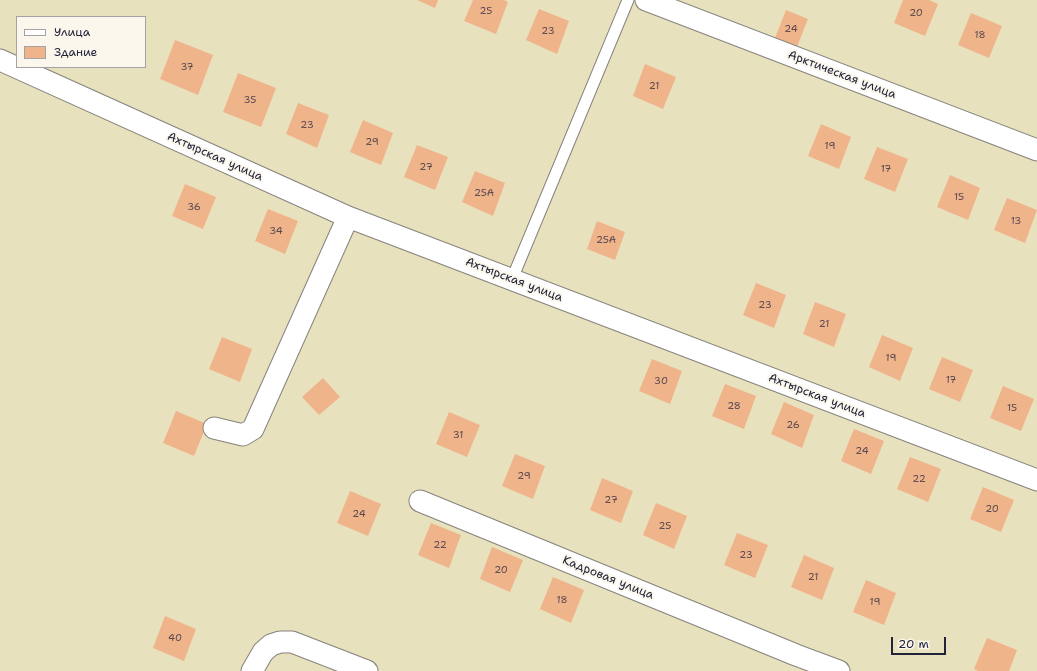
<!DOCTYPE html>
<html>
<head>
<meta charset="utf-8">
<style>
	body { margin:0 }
	#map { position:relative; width:1037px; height:671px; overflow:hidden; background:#e8e1be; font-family:"Shantell Sans",sans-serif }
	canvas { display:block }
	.legend { position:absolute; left:16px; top:16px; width:130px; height:52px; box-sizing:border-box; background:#fbf7ec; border:1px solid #a4a2a5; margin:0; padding:5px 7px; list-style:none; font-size:12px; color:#22223b }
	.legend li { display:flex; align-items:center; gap:8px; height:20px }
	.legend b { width:20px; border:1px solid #a4a2a5 }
	.scale { position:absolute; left:891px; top:637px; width:55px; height:18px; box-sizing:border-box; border:2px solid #22223b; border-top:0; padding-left:5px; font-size:12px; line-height:14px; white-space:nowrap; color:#22223b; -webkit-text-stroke:3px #fbf7ec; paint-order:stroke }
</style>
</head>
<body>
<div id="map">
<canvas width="1037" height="671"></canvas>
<ul class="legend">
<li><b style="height:5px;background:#fff"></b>Улица</li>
<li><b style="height:11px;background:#f0b48b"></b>Здание</li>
</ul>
<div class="scale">20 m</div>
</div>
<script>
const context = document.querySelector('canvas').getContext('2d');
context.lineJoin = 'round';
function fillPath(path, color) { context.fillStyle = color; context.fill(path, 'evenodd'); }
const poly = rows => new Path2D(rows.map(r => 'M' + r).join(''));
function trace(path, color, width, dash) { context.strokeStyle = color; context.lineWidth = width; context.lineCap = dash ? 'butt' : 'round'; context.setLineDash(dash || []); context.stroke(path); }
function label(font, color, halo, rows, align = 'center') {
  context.font = font + ' "Shantell Sans",sans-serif'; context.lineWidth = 4; context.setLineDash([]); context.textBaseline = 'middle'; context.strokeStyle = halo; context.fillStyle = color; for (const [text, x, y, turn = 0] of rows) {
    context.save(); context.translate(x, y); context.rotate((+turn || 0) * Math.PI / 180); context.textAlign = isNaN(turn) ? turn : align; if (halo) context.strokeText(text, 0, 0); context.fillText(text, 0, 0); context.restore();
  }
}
fillPath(poly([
	[417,0,438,0,435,8],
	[473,0,504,0,508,2,496,34,464,21],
	[903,0,929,0,938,4,925,36,894,23],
	[539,9,569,21,557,54,526,40],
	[786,10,808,19,797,47,775,38],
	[971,13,1002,26,989,58,958,45],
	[175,40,213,55,198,95,160,79],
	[645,64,676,77,663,109,633,96],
	[238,73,276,88,261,127,223,112],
	[298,103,329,115,317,148,286,134],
	[363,120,393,133,381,165,350,152],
	[821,124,851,137,839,169,808,156],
	[417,145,448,157,435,190,404,177],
	[877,147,908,159,895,192,864,179],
	[475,171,505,183,493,216,462,202],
	[950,175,980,188,968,220,937,207],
	[185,184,216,197,203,229,172,216],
	[1007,198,1037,210,1025,243,994,230],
	[268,209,298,221,285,254,255,241],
	[597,221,625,232,615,260,587,249],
	[756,283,786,295,774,328,743,315],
	[815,302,846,314,834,347,803,334],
	[882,335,913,348,900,381,869,367],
	[222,337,252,349,240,382,209,369],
	[942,357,973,370,960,402,929,389],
	[652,359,682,371,670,404,639,391],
	[323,378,340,397,319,415,302,397],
	[725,384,756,396,744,429,712,416],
	[1003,386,1034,399,1021,431,990,418],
	[784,402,814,415,802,448,771,434],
	[176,411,207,424,194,456,163,443],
	[449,412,480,425,467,457,436,444],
	[854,429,884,441,871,474,841,461],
	[515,454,545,466,533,499,502,486],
	[910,457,941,469,928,502,897,489],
	[602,478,633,491,621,523,590,510],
	[983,487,1014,500,1001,532,970,519],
	[350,491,381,504,368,536,337,523],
	[656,503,687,516,674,549,643,535],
	[431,523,461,535,449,568,418,555],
	[737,533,768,545,755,578,724,565],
	[492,547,523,560,510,592,480,579],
	[804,555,834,568,822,600,791,587],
	[553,577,584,590,571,623,540,609],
	[866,580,896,593,884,625,853,612],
	[165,616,196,629,184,661,153,648],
	[987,638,1017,650,1009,671,978,671,974,669]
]), '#f0b48b');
const service = poly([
	[512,279,628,0]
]);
const minor = poly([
	[646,0,1037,150],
	[0,60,348,217,1037,480],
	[214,428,243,435,253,429,348,217],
	[420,501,796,655,839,671],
	[252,671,263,652,271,645,280,642,292,642,367,671]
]);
trace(service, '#85827c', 13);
trace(minor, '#85827c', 23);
trace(service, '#fff', 11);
trace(minor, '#fff', 21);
label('10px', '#56464f', null, [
	["25",486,11],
	["20",916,13],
	["24",791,29],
	["23",548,31],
	["18",980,35],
	["37",187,67],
	["21",654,86],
	["35",250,100],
	["23",307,125],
	["29",372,142],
	["19",830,146],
	["27",426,167],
	["17",886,169],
	["25А",484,193],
	["15",959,197],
	["36",194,207],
	["13",1016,221],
	["34",276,231],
	["25А",606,240],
	["23",765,305],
	["21",824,324],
	["19",891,358],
	["17",951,380],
	["30",661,381],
	["28",734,406],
	["15",1012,408],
	["26",793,425],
	["31",458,435],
	["24",862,451],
	["29",524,476],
	["22",919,479],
	["27",611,500],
	["20",992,509],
	["24",359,514],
	["25",665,526],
	["22",440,545],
	["23",746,555],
	["20",501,570],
	["21",813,577],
	["18",562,600],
	["19",875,602],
	["40",175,638]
]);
label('12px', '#22223b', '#fbf7ec', [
	["Арктическая улица",842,75,21],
	["Ахтырская улица",215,157,24],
	["Ахтырская улица",514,280,21],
	["Ахтырская улица",817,396,21],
	["Кадровая улица",608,578,22]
]);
</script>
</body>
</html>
